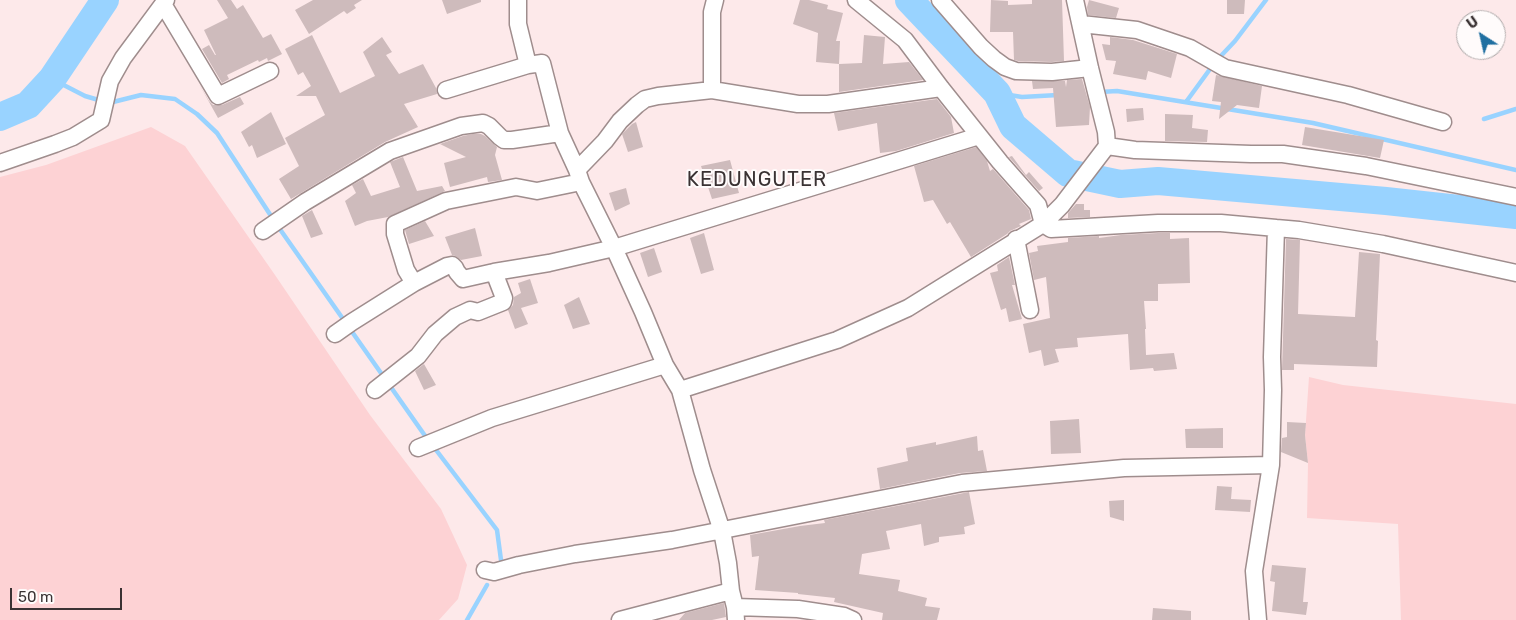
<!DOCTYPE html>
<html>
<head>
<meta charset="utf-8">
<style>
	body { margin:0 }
	#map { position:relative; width:1516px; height:620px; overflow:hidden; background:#fde9ea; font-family:Rubik,sans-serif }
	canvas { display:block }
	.north { position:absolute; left:1456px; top:10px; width:50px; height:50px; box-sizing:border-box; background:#fffbfb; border:1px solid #b0abab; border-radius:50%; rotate:325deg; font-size:14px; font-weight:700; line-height:20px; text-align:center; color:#3a3233 }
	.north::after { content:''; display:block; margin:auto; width:18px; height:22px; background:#206fa1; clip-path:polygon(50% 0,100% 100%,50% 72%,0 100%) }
	.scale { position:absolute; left:10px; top:588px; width:112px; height:22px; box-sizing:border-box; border:2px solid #3a3233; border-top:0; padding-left:6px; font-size:15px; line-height:18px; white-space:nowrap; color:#3a3233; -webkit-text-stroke:4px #fffbfb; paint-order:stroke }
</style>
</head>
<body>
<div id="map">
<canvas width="1516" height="620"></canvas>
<div class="north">U</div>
<div class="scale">50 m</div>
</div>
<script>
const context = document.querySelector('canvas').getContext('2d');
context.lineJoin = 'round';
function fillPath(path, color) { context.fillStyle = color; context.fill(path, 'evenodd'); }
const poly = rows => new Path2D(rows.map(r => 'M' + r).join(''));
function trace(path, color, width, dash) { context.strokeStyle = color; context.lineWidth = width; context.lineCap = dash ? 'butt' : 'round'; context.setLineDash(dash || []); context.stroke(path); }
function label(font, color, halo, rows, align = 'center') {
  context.font = font + ' Rubik,sans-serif'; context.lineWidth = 4; context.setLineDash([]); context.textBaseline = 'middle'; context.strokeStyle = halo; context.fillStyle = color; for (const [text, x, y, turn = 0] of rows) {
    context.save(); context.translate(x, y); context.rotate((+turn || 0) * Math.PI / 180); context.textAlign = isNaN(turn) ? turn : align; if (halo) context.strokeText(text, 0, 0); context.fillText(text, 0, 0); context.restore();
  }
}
fillPath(poly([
	[151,127,185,146,275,275,370,415,441,509,467,565,458,599,439,620,0,620,0,177,46,165],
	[1309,377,1343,385,1516,404,1516,620,1401,620,1398,524,1307,518,1308,463,1305,435]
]), '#fdd2d4');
trace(poly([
	[1218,59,1235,41,1266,0],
	[52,79,85,96,102,101],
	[1100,92,1117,91,1313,123,1516,170],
	[997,93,1022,97,1058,95],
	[113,102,141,95,175,99,197,114,217,133,273,219],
	[1186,102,1213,65],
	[1484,119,1516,109],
	[277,225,428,440],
	[433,446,497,530,501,560],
	[467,620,487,585]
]), '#99d3ff', 4.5);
trace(poly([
	[909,0,997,93,1013,126,1068,173,1120,184,1158,181,1386,201,1516,215],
	[0,117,28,105,52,79,105,0]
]), '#99d3ff', 28);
fillPath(poly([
	[217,0,231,0,237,9,243,5,263,38,271,34,282,54,268,61,267,58,259,62,258,60,227,75,229,79,222,83,202,49,209,45,215,55,216,55,204,30,228,18],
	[313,0,362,0,354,5,356,8,347,14,344,11,309,34,295,10],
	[442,0,481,0,481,2,447,14],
	[800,0,809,0,828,5,827,9,843,13,836,41,840,41,839,64,816,62,818,33,793,24],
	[991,0,1008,1,1008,5,1032,4,1032,0,1062,0,1064,61,1052,62,1018,61,1014,60,1013,32,990,32],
	[1089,0,1119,8,1116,18,1088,15,1087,7],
	[1227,0,1245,0,1244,14,1227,14],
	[312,35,340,93,375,76,363,52,382,37,392,52,386,55,399,74,423,64,436,88,437,94,404,104,418,127,385,142,291,199,279,179,299,166,285,138,325,115,316,96,296,96,311,86,303,72,298,75,285,49],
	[864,35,885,37,883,64,909,62,923,80,839,92,839,64,862,63],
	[1110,37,1133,40,1177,54,1171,78,1148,71,1146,80,1113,74,1116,61,1106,60,1102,44,1110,45],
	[1216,75,1262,86,1259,108,1237,105,1219,119,1221,102,1212,101],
	[1082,79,1090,107,1089,125,1056,127,1053,88,1033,89,1032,81,1065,81,1066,87,1067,80],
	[199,84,209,101,213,105,222,105,240,97,244,104,218,118],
	[937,99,951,117,954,133,896,151,880,153,877,123,838,131,834,113],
	[1143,108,1144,120,1127,122,1126,109],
	[271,112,286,144,257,158,252,145,249,147,241,132],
	[1165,114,1193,115,1192,128,1208,130,1207,142,1165,141],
	[636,122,643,147,628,152,622,134,632,124],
	[1305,127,1384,140,1380,158,1302,145],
	[473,134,481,134,485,136,497,147,495,155,502,180,488,182,487,177,450,187,444,163,466,157,440,144,463,136],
	[976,147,987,161,990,171,993,169,1029,210,1031,219,1019,224,1021,226,1010,231,1007,234,971,257,950,222,947,224,933,200,924,202,914,166],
	[1012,156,1026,175,1029,172,1043,188,1039,191,1009,157],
	[403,157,417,191,442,186,445,191,388,217,367,221,355,226,345,201,356,193,352,185,363,179,371,196,400,187,390,162],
	[730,160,739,193,712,199,701,166],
	[626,188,630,204,615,211,609,193],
	[1076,204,1084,204,1084,210,1090,210,1090,217,1068,218,1068,213],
	[312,210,323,234,311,238,302,216],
	[425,221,434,236,409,244,405,230],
	[475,228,482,256,461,260,455,256,452,255,445,237],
	[704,233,714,270,701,274,690,238],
	[1158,233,1170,233,1170,239,1189,238,1190,283,1158,284,1158,301,1144,301,1146,329,1145,329,1146,355,1174,353,1177,369,1154,371,1153,368,1130,370,1128,334,1077,338,1078,347,1055,349,1059,362,1044,366,1041,350,1029,353,1023,324,1050,318,1046,277,1034,280,1029,253,1038,251,1037,246,1068,242,1068,238,1099,236,1099,238,1121,235],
	[1286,239,1300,240,1298,314,1355,317,1359,252,1380,254,1376,340,1378,341,1377,367,1294,364,1294,370,1282,370],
	[654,248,662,272,648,277,640,253],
	[1009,257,1015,285,1012,285,1022,319,1009,322,1006,308,1001,310,990,273,998,271,997,265],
	[530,279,538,303,521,308,528,324,515,329,508,310,513,305,514,297,521,293,518,283],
	[579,297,590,324,573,329,564,305],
	[424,364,436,385,424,390,415,371],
	[1079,419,1081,453,1051,454,1050,421],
	[1287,422,1306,423,1305,435,1308,463,1281,452,1282,438,1287,437],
	[1223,428,1223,448,1186,448,1185,429],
	[977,436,978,451,983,450,987,471,960,473,880,489,877,468,908,461,906,448,936,442,936,445],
	[1217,486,1232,487,1231,499,1251,500,1250,512,1215,510],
	[969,492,975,524,964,527,965,534,939,537,939,542,924,546,921,524,886,531,890,549,862,554,859,574,900,580,898,591,927,598,925,606,940,608,937,620,882,620,883,613,834,602,835,598,798,594,798,593,755,590,759,556,752,557,750,535,800,526,825,523,824,520],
	[1124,500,1124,521,1110,517,1109,501],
	[1272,565,1306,568,1303,602,1308,602,1306,615,1272,611,1275,582,1270,581],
	[724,603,726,617,712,620,679,620,685,613],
	[1153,608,1191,611,1191,620,1152,620]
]), '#cebbbc');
const minor = poly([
	[518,0,518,24,528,65,542,63,560,133,577,170,581,182,614,248,643,312,665,365,680,390,702,470,722,531,728,563,731,591,735,607,736,620],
	[856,0,905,40,941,88,1000,162,1038,205,1043,224,1051,229,1158,223,1221,223,1276,228,1272,357,1273,390,1271,465,1254,571,1258,620],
	[940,0,981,47,994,59,1005,67,1016,71,1052,72,1090,68],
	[163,4,218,96,270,71],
	[1081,24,1137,30,1190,48,1225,68,1348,95,1443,122],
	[446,90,528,65],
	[712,90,712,12,715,0],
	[1107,146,1135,150,1251,154,1283,154,1366,166,1516,197],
	[0,163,55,144,73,137,101,120,110,81,123,58,166,0],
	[577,170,605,141,620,121,637,105,645,99,658,96,712,90,798,104,828,104,941,88],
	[1276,228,1299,230,1383,244,1516,273],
	[263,231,305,202,390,151,461,126,483,123,489,126,500,137,504,140,512,140,560,133],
	[1016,239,1030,310],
	[414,283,406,270,395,234,395,224,446,201,516,187,537,191,581,182],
	[335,334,352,322,414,283,447,266,452,265,455,268,457,272,463,279,494,272,549,263,614,248,979,136],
	[375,390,418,356,435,334,455,317,470,310,478,312,503,302,504,298,494,272],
	[680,390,837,340,908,308,1043,224,1062,205,1107,146,1106,132,1090,68,1075,0],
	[418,448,492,418,665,365],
	[485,570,494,572,519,565,575,554,672,540,962,483,1124,468,1271,465],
	[735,607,798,609,844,616,853,620],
	[620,620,731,591]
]);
trace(minor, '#9f8d8d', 19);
trace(minor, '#fff', 16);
context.letterSpacing = '1px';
label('20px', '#3a3233', '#fffbfb', [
	["KEDUNGUTER",757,180]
]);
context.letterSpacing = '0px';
</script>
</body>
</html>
